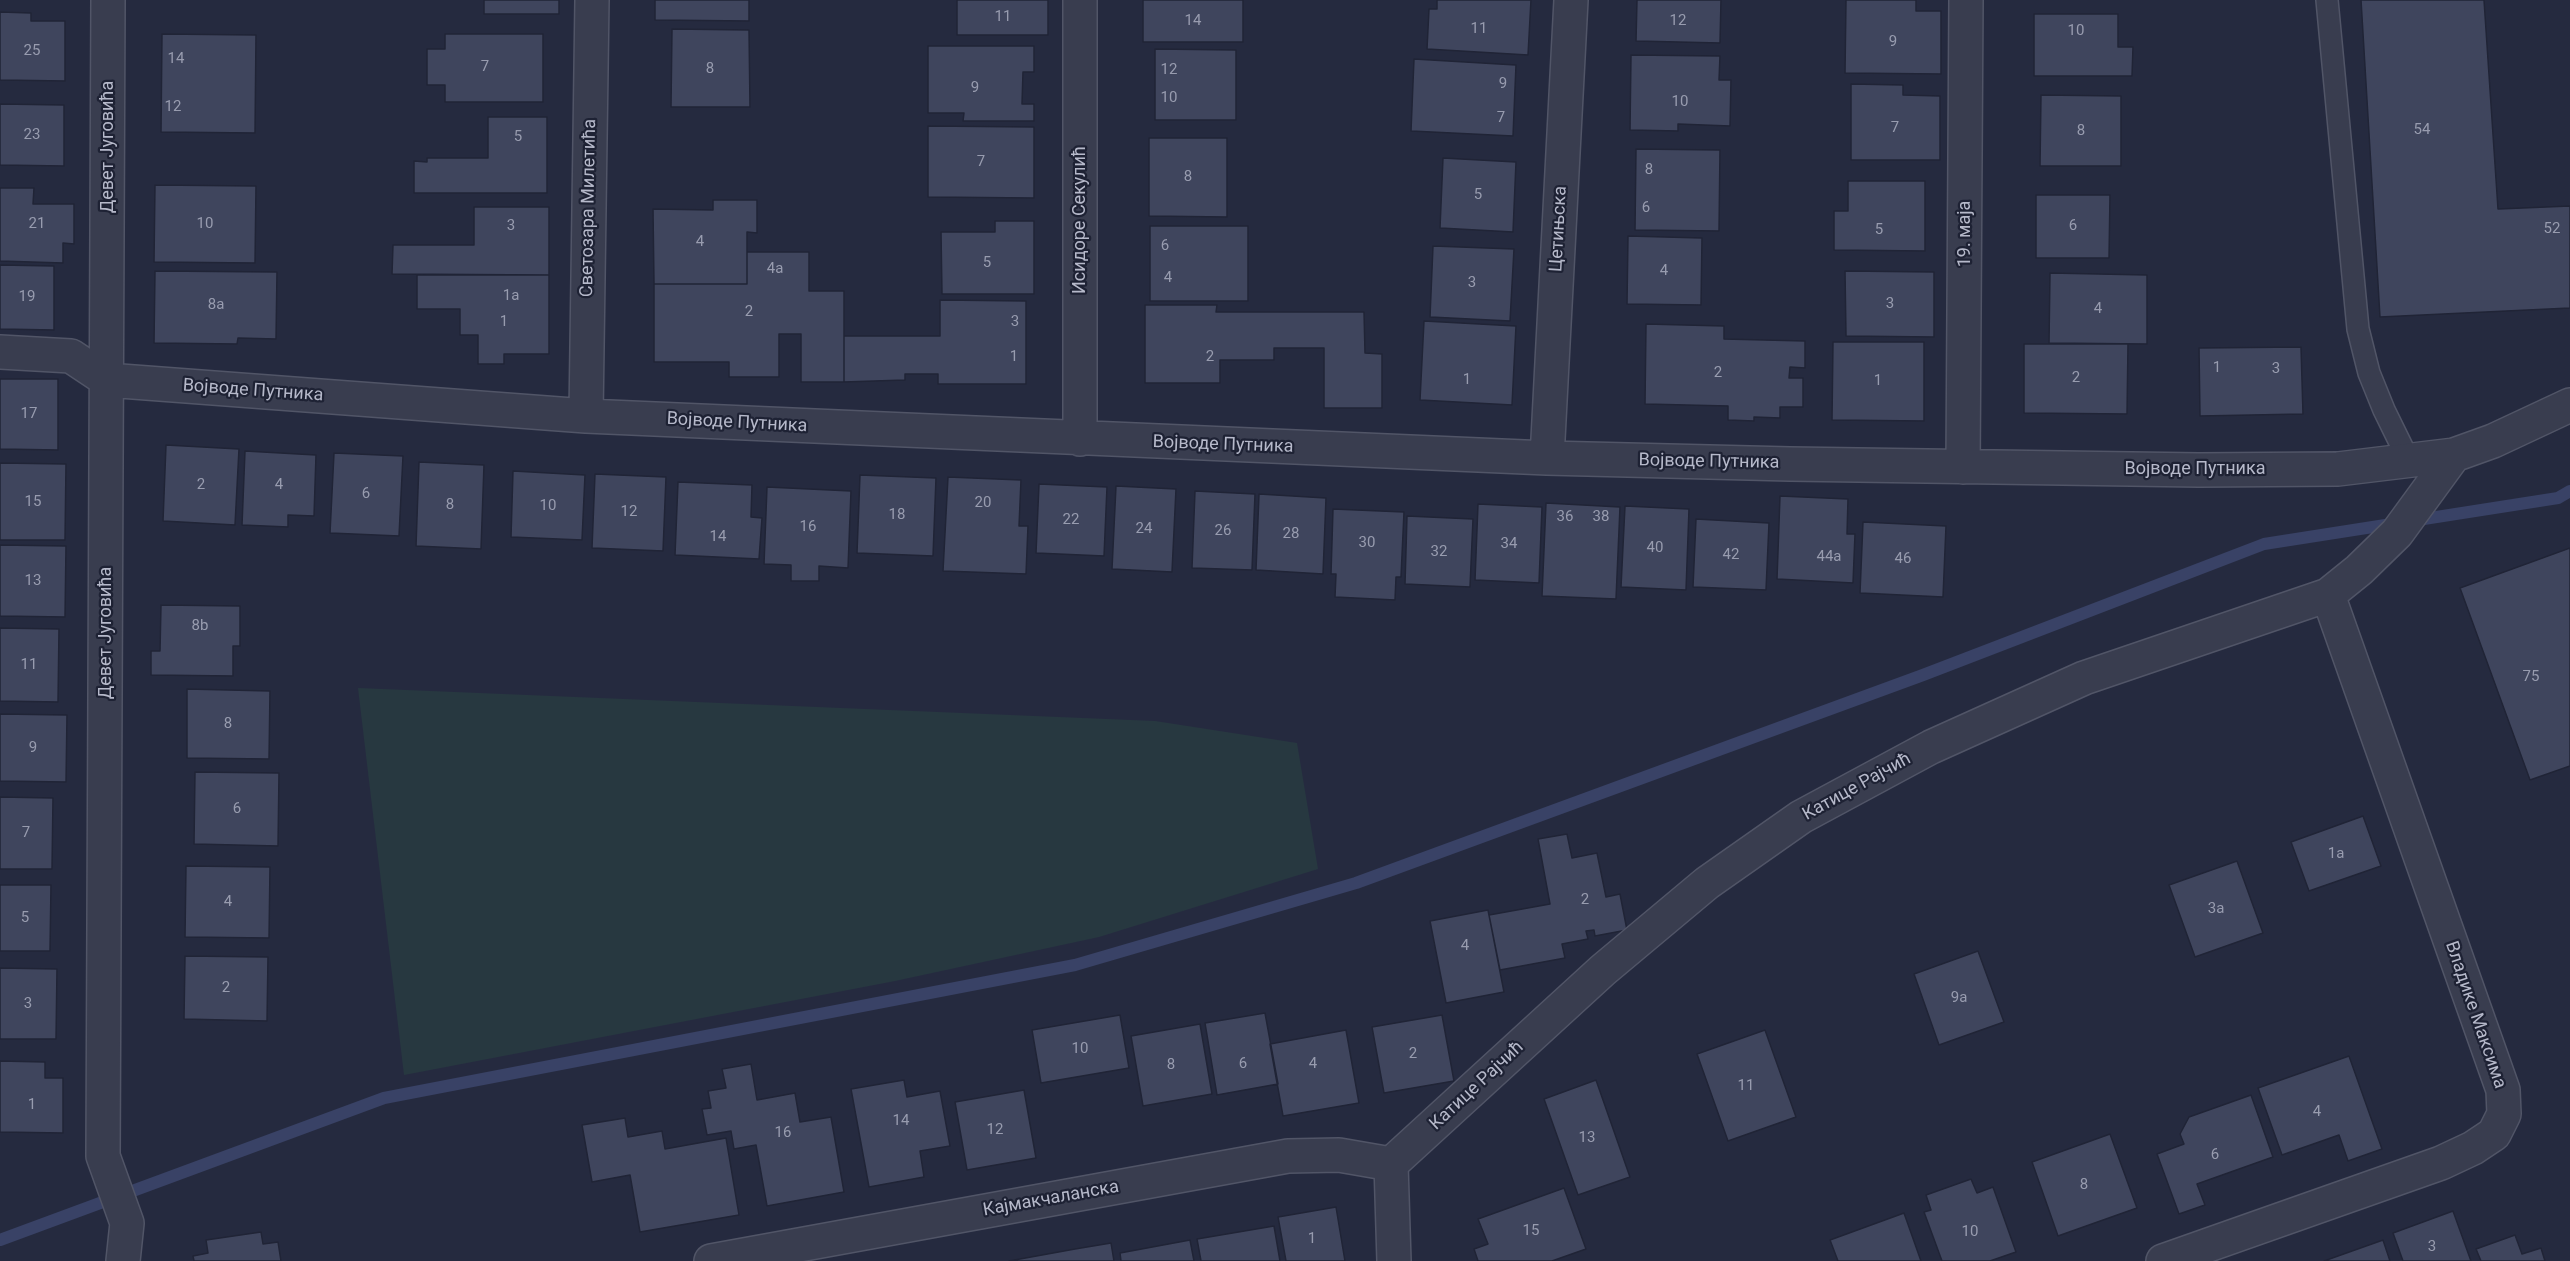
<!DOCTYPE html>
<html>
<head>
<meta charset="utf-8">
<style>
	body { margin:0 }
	canvas { display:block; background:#252a3f }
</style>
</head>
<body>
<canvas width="2570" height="1261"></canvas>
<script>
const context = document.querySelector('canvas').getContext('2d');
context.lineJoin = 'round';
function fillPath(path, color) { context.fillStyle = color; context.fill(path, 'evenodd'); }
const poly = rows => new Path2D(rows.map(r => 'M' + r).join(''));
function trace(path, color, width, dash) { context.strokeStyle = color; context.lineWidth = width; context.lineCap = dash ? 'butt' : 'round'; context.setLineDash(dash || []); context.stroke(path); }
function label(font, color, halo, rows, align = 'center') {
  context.font = font + ' Roboto,sans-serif'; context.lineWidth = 4.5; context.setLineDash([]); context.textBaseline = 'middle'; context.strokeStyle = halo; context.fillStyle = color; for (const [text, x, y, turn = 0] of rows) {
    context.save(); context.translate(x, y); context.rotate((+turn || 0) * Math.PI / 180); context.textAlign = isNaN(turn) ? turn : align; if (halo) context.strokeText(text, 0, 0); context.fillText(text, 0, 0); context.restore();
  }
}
fillPath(poly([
	[358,688,1155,721,1297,743,1318,869,1099,937,895,981,404,1075]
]), '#273840');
trace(poly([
	[0,1240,384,1098,1075,965,1356,883,1923,675,2264,544,2558,498,2570,491]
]), '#394266', 12);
const building = poly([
	[484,0,559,0,559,14,484,14,484,0],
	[655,0,749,0,749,21,655,20,655,0],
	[957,0,1048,0,1048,35,957,35,957,0],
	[1143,0,1243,0,1243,42,1143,42,1143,0],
	[1437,0,1531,0,1528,55,1427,49,1429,9,1437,9,1437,0],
	[1637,0,1721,0,1720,43,1636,41,1637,0],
	[1846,0,1916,0,1916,11,1941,11,1941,74,1845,73,1846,0],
	[2361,0,2484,0,2498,209,2570,206,2570,308,2380,317,2361,0],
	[0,12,31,13,31,21,65,21,65,81,0,80,0,12],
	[2034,14,2118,14,2118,47,2133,47,2132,76,2034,76,2034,14],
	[672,29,749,30,750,107,671,107,672,29],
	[162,34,256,35,255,133,161,132,162,34],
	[445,34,543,34,543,102,445,102,445,85,427,85,427,49,445,49,445,34],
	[928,46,1034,46,1034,72,1023,72,1022,104,1034,104,1034,121,963,121,964,113,928,113,928,46],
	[1155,49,1236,50,1236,120,1155,120,1155,49],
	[1631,55,1720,56,1719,80,1731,80,1730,126,1678,124,1678,131,1630,130,1631,55],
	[1414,59,1516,65,1513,136,1411,131,1414,59],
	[1851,84,1903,85,1903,95,1940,96,1940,160,1851,160,1851,84],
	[2041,95,2121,96,2121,166,2040,166,2041,95],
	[0,104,64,105,64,166,0,165,0,104],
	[488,117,547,117,547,193,414,193,414,161,427,162,427,158,488,158,488,117],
	[928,126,1034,127,1034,198,928,197,928,126],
	[1149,138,1227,138,1227,217,1149,216,1149,138],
	[1636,149,1720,150,1719,231,1635,230,1636,149],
	[1443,158,1516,162,1513,232,1440,228,1443,158],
	[1848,181,1925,181,1925,251,1834,250,1834,211,1848,211,1848,181],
	[155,185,256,186,255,263,154,262,155,185],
	[0,188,34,188,33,204,74,204,74,244,63,243,63,263,0,261,0,188],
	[2036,195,2110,195,2109,258,2036,258,2036,195],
	[713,200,757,200,757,233,747,232,747,284,654,284,653,209,713,210,713,200],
	[474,207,549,207,549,275,392,274,393,245,474,245,474,207],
	[995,221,1034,221,1034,294,942,294,941,232,995,232,995,221],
	[1150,226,1248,226,1248,301,1150,301,1150,226],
	[1628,236,1702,238,1701,305,1627,304,1628,236],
	[1433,246,1514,249,1510,321,1430,317,1433,246],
	[747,252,809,252,809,291,844,291,844,382,801,382,801,334,779,334,779,377,729,377,729,362,654,362,654,284,747,284,747,252],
	[0,265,54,266,54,330,0,329,0,265],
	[155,271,277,272,276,339,238,338,237,344,154,343,155,271],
	[1845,271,1934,272,1934,337,1846,336,1845,271],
	[2050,273,2147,275,2147,344,2049,343,2050,273],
	[417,275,549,275,549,354,504,354,504,364,478,364,478,335,460,335,460,309,417,309,417,275],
	[940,300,1026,301,1026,384,938,384,938,374,905,374,905,380,844,382,844,336,940,336,940,300],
	[1145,305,1217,305,1216,312,1364,312,1365,353,1382,354,1382,408,1324,408,1324,348,1274,348,1274,360,1220,360,1220,383,1145,383,1145,305],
	[1424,321,1516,326,1512,405,1420,400,1424,321],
	[1646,324,1724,326,1724,339,1805,341,1805,368,1790,367,1789,378,1803,378,1803,407,1780,407,1780,418,1754,417,1754,421,1728,420,1728,406,1645,404,1646,324],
	[1833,342,1924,342,1924,421,1832,420,1833,342],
	[2024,344,2128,344,2127,414,2024,413,2024,344],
	[2301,347,2303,414,2200,416,2199,348,2301,347],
	[0,379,58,379,58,450,0,449,0,379],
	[166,445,239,449,235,525,163,521,166,445],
	[245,451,316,455,314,516,288,515,288,527,242,525,245,451],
	[334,453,403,456,399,536,330,533,334,453],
	[419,462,484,465,481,549,416,546,419,462],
	[0,463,66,464,65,540,0,540,0,463],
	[513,471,585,475,582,540,511,537,513,471],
	[595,474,666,477,663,551,592,548,595,474],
	[860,475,936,478,933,556,857,553,860,475],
	[948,477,1021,480,1019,526,1028,526,1026,574,943,571,948,477],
	[678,482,752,485,751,517,762,518,759,559,675,555,678,482],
	[1039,484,1107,487,1104,556,1036,553,1039,484],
	[1116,486,1176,489,1172,572,1112,569,1116,486],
	[767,487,851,491,848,568,819,566,819,581,791,581,791,565,764,564,767,487],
	[1195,491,1255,494,1252,570,1192,568,1195,491],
	[1259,494,1326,498,1323,574,1256,570,1259,494],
	[1780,496,1848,499,1847,534,1855,534,1853,583,1777,579,1780,496],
	[1546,503,1620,507,1616,599,1542,596,1546,503],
	[1478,504,1542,507,1539,583,1475,580,1478,504],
	[1625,506,1689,509,1686,590,1621,587,1625,506],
	[1333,509,1404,512,1401,577,1396,577,1395,600,1335,597,1336,574,1331,574,1333,509],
	[1407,516,1473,519,1470,587,1405,584,1407,516],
	[1696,519,1769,523,1766,590,1693,587,1696,519],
	[1863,522,1946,526,1943,597,1860,593,1863,522],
	[0,545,66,546,65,617,0,616,0,545],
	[2570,548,2570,766,2530,780,2460,588,2570,548],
	[161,605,240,606,240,646,233,646,233,676,151,675,151,651,160,651,161,605],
	[0,628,59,629,58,702,0,701,0,628],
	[187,689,270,691,269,759,187,758,187,689],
	[0,714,67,715,66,782,0,781,0,714],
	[195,772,279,773,278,846,194,844,195,772],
	[0,797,53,798,52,869,0,869,0,797],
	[2363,816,2381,866,2309,891,2291,842,2363,816],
	[1567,834,1572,858,1597,853,1606,897,1620,894,1627,930,1595,936,1594,930,1586,931,1588,939,1562,944,1565,958,1500,970,1489,915,1550,904,1538,839,1567,834],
	[2237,861,2263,933,2195,957,2169,885,2237,861],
	[186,866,270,867,269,938,185,937,186,866],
	[0,885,51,885,50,951,0,951,0,885],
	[1488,910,1504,992,1446,1003,1430,921,1488,910],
	[1978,951,2004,1022,1939,1045,1914,974,1978,951],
	[185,956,268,957,267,1021,184,1019,185,956],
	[0,968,57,969,56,1039,0,1039,0,968],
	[1265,1013,1278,1084,1217,1095,1205,1023,1265,1013],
	[1120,1015,1129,1068,1041,1083,1032,1030,1120,1015],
	[1442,1015,1454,1081,1384,1093,1372,1027,1442,1015],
	[1200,1024,1212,1094,1143,1106,1131,1036,1200,1024],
	[1346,1030,1359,1103,1283,1116,1270,1044,1346,1030],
	[1765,1030,1796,1117,1728,1141,1697,1054,1765,1030],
	[2349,1056,2382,1149,2348,1161,2339,1135,2282,1155,2258,1088,2349,1056],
	[0,1061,45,1062,45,1078,63,1078,63,1133,0,1132,0,1061],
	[751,1064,757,1100,795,1093,800,1122,831,1117,844,1192,767,1206,756,1145,734,1149,731,1131,707,1135,702,1109,711,1108,708,1091,726,1088,722,1069,751,1064],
	[904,1080,907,1097,940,1091,950,1146,920,1151,924,1177,869,1187,851,1089,904,1080],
	[1596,1080,1630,1177,1578,1195,1544,1099,1596,1080],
	[1024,1090,1036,1158,967,1170,955,1102,1024,1090],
	[2251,1095,2273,1157,2197,1184,2205,1205,2179,1214,2157,1154,2184,1144,2180,1134,2189,1117,2251,1095],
	[625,1118,628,1137,662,1131,665,1149,726,1138,739,1215,640,1232,630,1175,592,1182,582,1125,625,1118],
	[2110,1134,2137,1208,2058,1236,2032,1162,2110,1134],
	[1971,1179,1977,1193,1993,1187,2016,1252,1990,1261,1942,1261,1924,1212,1931,1210,1926,1195,1971,1179],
	[1564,1188,1586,1249,1552,1261,1478,1261,1474,1249,1488,1244,1478,1219,1564,1188],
	[1336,1207,1345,1261,1286,1261,1278,1217,1336,1207],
	[2453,1211,2471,1261,2403,1261,2393,1233,2453,1211],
	[1904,1213,1921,1261,1838,1261,1830,1240,1904,1213],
	[1274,1226,1280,1261,1201,1261,1197,1239,1274,1226],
	[261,1232,263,1244,278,1242,281,1261,194,1261,193,1256,208,1253,206,1240,261,1232],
	[2515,1235,2522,1254,2541,1248,2545,1261,2481,1261,2476,1249,2515,1235],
	[1190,1240,1194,1261,1121,1261,1120,1253,1190,1240],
	[2383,1240,2390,1261,2324,1261,2383,1240],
	[1111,1243,1114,1261,1009,1261,1075,1249,1111,1243]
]);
fillPath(building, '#3f455d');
trace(building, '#202436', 1.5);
const service = poly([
	[2327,0,2358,329,2369,373,2384,410,2409,461]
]);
const minor = poly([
	[108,0,103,1156,127,1223,123,1261],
	[1080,0,1080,439],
	[0,352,71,356,107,380,586,416,1547,458,1790,464,2199,470,2338,469,2454,455,2493,441,2570,405],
	[586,416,592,0],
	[1547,458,1571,0],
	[1963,467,1966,0],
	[711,1261,1288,1156,1339,1155,1391,1164],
	[1394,1261,1391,1164,1603,970,1707,883,1801,817,1931,747,2084,678,2328,595,2359,570,2397,533,2454,455],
	[2163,1261,2441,1163,2473,1148,2494,1134,2504,1114,2503,1090,2328,595]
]);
trace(service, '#515567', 24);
trace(minor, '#515567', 36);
trace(service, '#393d4f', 21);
trace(minor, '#393d4f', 33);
label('15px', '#989caf', null, [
	["11",1003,17],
	["14",1193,21],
	["12",1678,21],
	["11",1479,29],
	["10",2076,31],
	["9",1893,42],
	["25",32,51],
	["14",176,59],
	["7",485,67],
	["8",710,69],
	["12",1169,70],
	["9",1503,84],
	["9",975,88],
	["10",1169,98],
	["10",1680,102],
	["12",173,107],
	["7",1501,118],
	["7",1895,128],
	["54",2422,130],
	["8",2081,131],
	["23",32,135],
	["5",518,137],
	["7",981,162],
	["8",1649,170],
	["8",1188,177],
	["5",1478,195],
	["6",1646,208],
	["21",37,224],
	["10",205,224],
	["3",511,226],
	["6",2073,226],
	["52",2552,229],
	["5",1879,230],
	["4",700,242],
	["6",1165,246],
	["5",987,263],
	["4a",775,269],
	["4",1664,271],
	["4",1168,278],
	["3",1472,283],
	["1a",511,296],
	["19",27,297],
	["3",1890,304],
	["8a",216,305],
	["4",2098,309],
	["2",749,312],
	["1",504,322],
	["3",1015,322],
	["1",1014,357],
	["2",1210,357],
	["1",2217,368],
	["3",2276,369],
	["2",1718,373],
	["2",2076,378],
	["1",1467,380],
	["1",1878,381],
	["17",29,414],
	["2",201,485],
	["4",279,485],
	["6",366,494],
	["15",33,502],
	["20",983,503],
	["8",450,505],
	["10",548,506],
	["12",629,512],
	["18",897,515],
	["36",1565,517],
	["38",1601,517],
	["22",1071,520],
	["16",808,527],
	["24",1144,529],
	["26",1223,531],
	["28",1291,534],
	["14",718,537],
	["30",1367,543],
	["34",1509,544],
	["40",1655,548],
	["32",1439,552],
	["42",1731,555],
	["44a",1829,557],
	["46",1903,559],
	["13",33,581],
	["8b",200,626],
	["11",29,665],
	["75",2531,677],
	["8",228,724],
	["9",33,748],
	["6",237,809],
	["7",26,833],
	["1a",2336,854],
	["2",1585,900],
	["4",228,902],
	["3a",2216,909],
	["5",25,918],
	["4",1465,946],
	["2",226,988],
	["9a",1959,998],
	["3",28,1004],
	["10",1080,1049],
	["2",1413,1054],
	["6",1243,1064],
	["4",1313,1064],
	["8",1171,1065],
	["11",1746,1086],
	["1",32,1105],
	["4",2317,1112],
	["14",901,1121],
	["12",995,1130],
	["16",783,1133],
	["13",1587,1138],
	["6",2215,1155],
	["8",2084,1185],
	["15",1531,1231],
	["10",1970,1232],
	["1",1312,1239],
	["3",2432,1247]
]);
label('18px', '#b6b9ca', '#1e2234', [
	["Девет Југовића",108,147,-90],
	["Светозара Милетића",589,208,-89],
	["Исидоре Секулић",1080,220,-90],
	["Цетињска",1559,229,-87],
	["19. маја",1965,234,-90],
	["Војводе Путника",253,391,4],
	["Војводе Путника",737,423,3],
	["Војводе Путника",1223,445,2],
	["Војводе Путника",1709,462,1],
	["Војводе Путника",2195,469],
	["Девет Југовића",106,633,-90],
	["Катице Рајчић",1857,787,-29],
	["Владике Максима",2475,1015,71],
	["Катице Рајчић",1477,1086,-43],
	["Кајмакчаланска",1051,1199,-10]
]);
</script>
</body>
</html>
